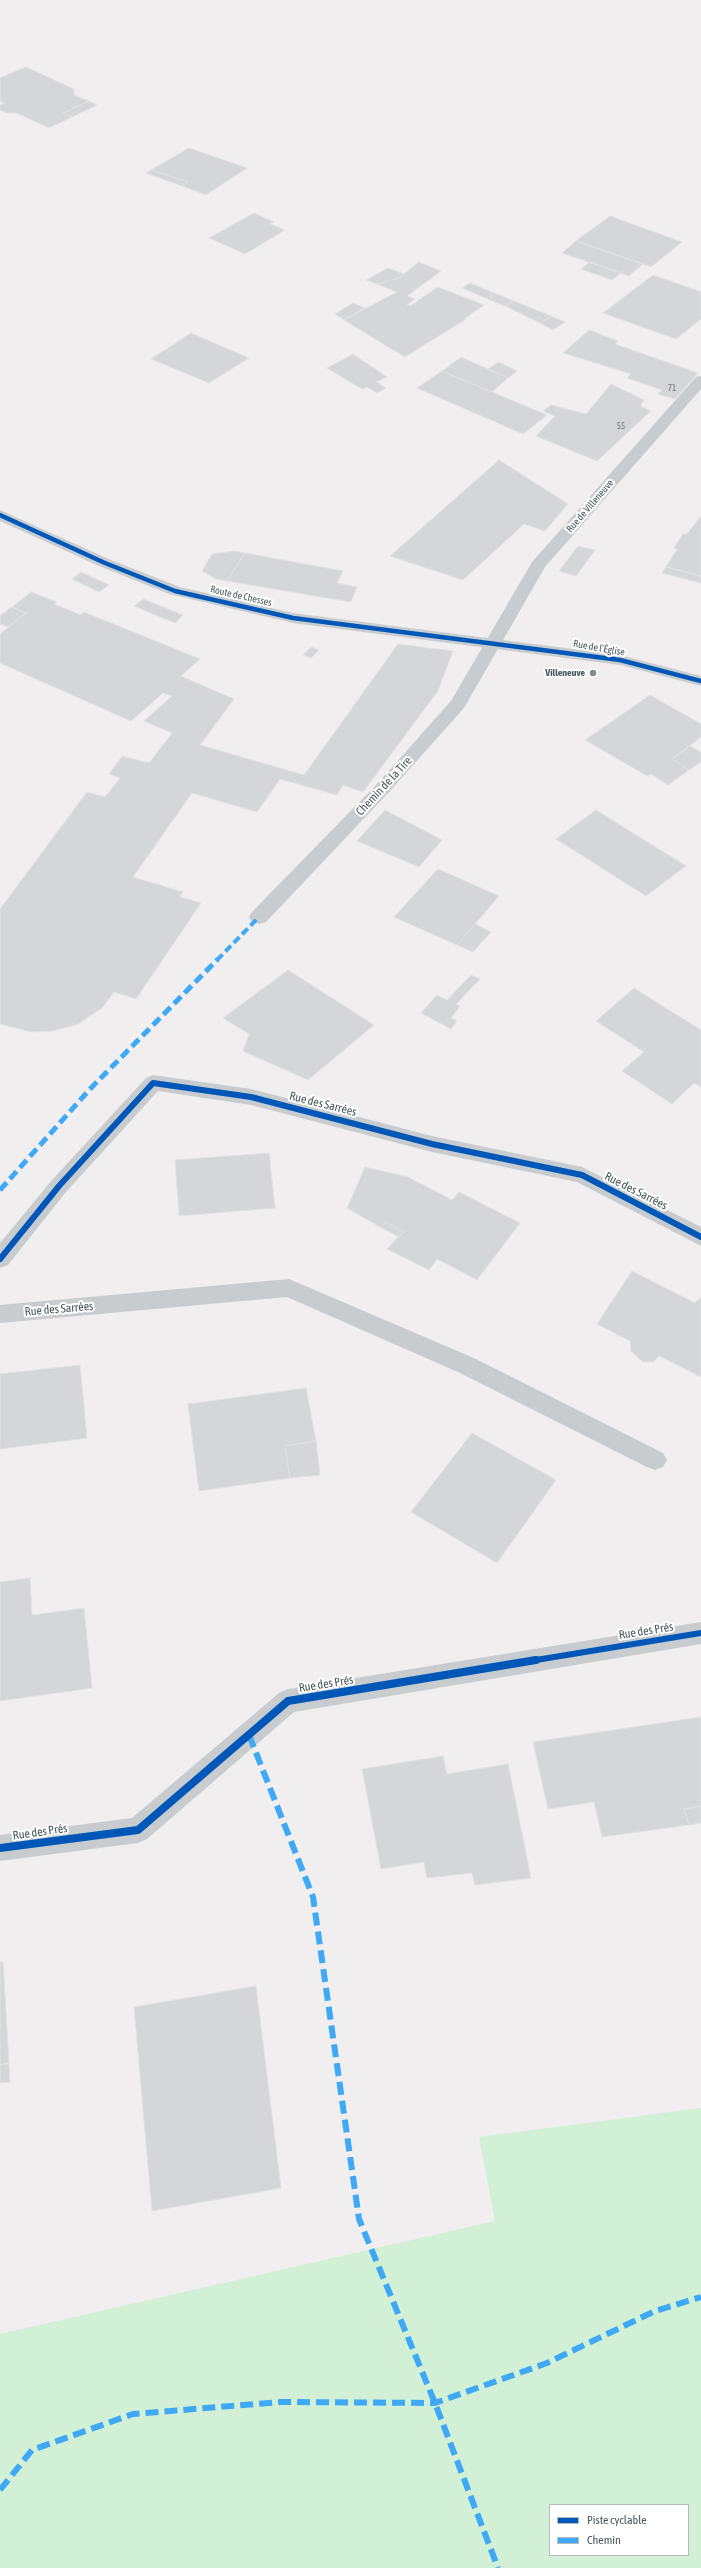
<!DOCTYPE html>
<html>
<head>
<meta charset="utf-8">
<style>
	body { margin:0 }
	#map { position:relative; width:701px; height:2568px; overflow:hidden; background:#f0eeef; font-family:"Asap Condensed",sans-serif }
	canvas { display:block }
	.legend { position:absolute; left:549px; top:2504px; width:140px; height:52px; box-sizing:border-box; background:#fff; border:1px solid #b5bcbe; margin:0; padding:5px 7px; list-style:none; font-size:12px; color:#45575c }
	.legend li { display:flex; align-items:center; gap:8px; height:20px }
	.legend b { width:20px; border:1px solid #b5bcbe }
</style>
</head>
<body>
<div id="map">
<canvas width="701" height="2568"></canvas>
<ul class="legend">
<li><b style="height:5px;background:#0057b8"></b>Piste cyclable</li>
<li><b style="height:5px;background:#3fa9f5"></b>Chemin</li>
</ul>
</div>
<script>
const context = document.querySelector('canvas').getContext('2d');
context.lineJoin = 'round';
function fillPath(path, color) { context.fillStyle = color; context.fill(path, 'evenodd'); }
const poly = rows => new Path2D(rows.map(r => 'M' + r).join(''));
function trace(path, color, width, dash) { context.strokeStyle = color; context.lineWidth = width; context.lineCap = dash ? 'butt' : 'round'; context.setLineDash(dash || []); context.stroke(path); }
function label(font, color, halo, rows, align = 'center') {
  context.font = font + ' "Asap Condensed",sans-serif'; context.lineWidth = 4; context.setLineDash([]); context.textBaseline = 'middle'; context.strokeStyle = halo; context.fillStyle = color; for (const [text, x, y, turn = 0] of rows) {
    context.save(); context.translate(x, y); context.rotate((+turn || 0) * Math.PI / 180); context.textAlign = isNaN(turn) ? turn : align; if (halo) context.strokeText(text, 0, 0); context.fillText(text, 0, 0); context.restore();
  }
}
fillPath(poly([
	[701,2108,701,2568,0,2568,0,2334,495,2221,479,2137],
	[550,2505,688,2505,688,2555,550,2555]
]), '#d2f0d6');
const building = poly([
	[26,67,74,89,74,95,89,101,63,113,72,117,49,128,17,113,7,113,0,110,0,105,5,103,0,101,0,78,26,67],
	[89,101,97,105,72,117,63,113,89,101],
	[189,148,247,168,206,195,182,186,188,182,151,170,189,148],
	[151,170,188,182,182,186,146,173,151,170],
	[254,213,274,222,270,224,285,230,245,254,209,238,254,213],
	[610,216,682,242,651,267,576,241,610,216],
	[576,241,643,264,629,276,562,253,576,241],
	[419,262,441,271,407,296,415,299,407,305,410,306,438,287,484,305,464,319,466,319,405,357,344,320,397,292,377,284,399,278,419,262],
	[590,262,621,273,612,280,581,269,590,262],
	[388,268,404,274,399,278,377,284,366,280,388,268],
	[653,275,701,292,701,319,676,339,603,313,653,275],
	[470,283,494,293,489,296,493,298,490,300,462,288,470,283],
	[494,293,514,301,505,306,490,300,493,298,489,296,494,293],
	[514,301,551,316,540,323,505,306,514,301],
	[353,303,365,308,344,320,335,314,353,303],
	[551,316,565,322,553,330,540,323,551,316],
	[589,330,618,341,615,344,698,373,675,399,658,394,662,390,627,378,631,374,563,353,589,330],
	[191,333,249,358,209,383,151,359,191,333],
	[353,354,387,377,376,382,386,388,377,393,367,387,362,389,327,368,353,354],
	[461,357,488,369,508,378,492,392,442,371,461,357],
	[498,362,517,371,508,378,488,369,498,362],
	[442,371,492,392,547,415,523,434,417,388,442,371],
	[611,384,644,400,640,406,651,411,597,461,536,436,555,416,543,411,551,405,586,414,611,384],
	[499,460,568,504,545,531,524,524,463,580,390,556,499,460],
	[701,516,701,576,666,567,677,549,674,548,683,534,687,534,701,516],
	[578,546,595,550,576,576,559,571,578,546],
	[234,551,245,553,227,581,216,579,202,571,212,554,234,551],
	[245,553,343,571,337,583,357,587,351,602,227,581,245,553],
	[666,567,701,576,701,583,662,573,666,567],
	[81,572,109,585,99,592,72,579,81,572],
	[31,592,57,602,54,604,81,615,84,612,200,659,181,676,234,699,200,745,304,775,398,644,453,651,438,691,363,792,343,785,337,795,280,779,257,812,192,793,133,877,183,892,180,897,201,903,136,999,114,992,102,1008,78,1024,53,1031,32,1032,0,1024,0,909,87,792,105,797,120,778,109,774,122,756,149,763,172,733,144,721,172,696,163,693,131,721,0,663,0,634,26,613,12,607,31,592],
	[143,599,183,615,175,623,134,606,143,599],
	[11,607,26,613,8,627,0,624,0,616,11,607],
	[311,647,319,650,311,658,303,655,311,647],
	[650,695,701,724,701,737,672,759,689,770,668,785,651,774,647,776,585,740,650,695],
	[690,746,701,752,701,762,689,770,672,759,690,746],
	[385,810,442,840,419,867,357,841,385,810],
	[596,810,686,866,646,896,556,839,596,810],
	[438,869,499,896,457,945,394,917,438,869],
	[475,924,491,932,473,952,457,945,475,924],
	[288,970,374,1025,308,1080,243,1051,249,1034,223,1018,288,970],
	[471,975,480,979,456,1004,460,1006,451,1018,457,1021,451,1029,421,1013,437,995,447,1000,471,975],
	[634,988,701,1030,701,1087,694,1083,672,1104,622,1071,644,1052,596,1021,634,988],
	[269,1153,275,1208,179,1216,175,1160,269,1153],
	[365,1167,408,1177,452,1200,459,1192,520,1223,477,1280,437,1259,429,1270,387,1249,403,1232,386,1222,380,1227,347,1208,365,1167],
	[386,1222,403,1232,399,1237,380,1227,386,1222],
	[632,1271,695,1303,701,1297,701,1377,659,1356,653,1362,643,1362,631,1351,630,1341,597,1324,632,1271],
	[80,1365,87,1438,0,1449,0,1374,80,1365],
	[306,1388,316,1441,285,1446,290,1478,199,1491,188,1404,306,1388],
	[472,1433,556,1480,497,1563,411,1512,472,1433],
	[316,1441,320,1475,290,1478,285,1446,316,1441],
	[30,1578,32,1615,84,1608,92,1688,0,1701,0,1582,30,1578],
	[701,1717,701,1806,684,1809,689,1825,602,1837,594,1802,548,1809,533,1742,701,1717],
	[443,1756,447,1774,508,1764,531,1878,475,1885,472,1873,427,1878,424,1862,381,1869,362,1769,443,1756],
	[701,1806,701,1823,689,1825,684,1809,701,1806],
	[0,1962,3,1962,9,2063,0,2065,0,1962],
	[256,1986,281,2188,152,2211,134,2007,256,1986],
	[9,2063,10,2082,0,2083,0,2065,9,2063]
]);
fillPath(building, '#d5d6d8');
trace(building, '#e1e1e2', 1);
fillPath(poly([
	[701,376,701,389,545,567,464,708,389,792,266,922,259,924,252,922,249,917,252,912,377,784,451,701,532,562,696,377,701,376],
	[153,1075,251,1089,432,1136,582,1167,701,1227,701,1246,577,1182,432,1152,251,1105,158,1091,66,1192,8,1265,0,1268,0,1243,52,1180,146,1078,153,1075],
	[289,1279,476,1359,663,1453,667,1460,663,1467,655,1470,647,1467,460,1373,287,1297,0,1323,0,1305,289,1279],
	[701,1622,701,1644,294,1712,147,1839,138,1843,0,1861,0,1835,132,1818,279,1693,288,1689,701,1622]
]), '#c8ccce');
fillPath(poly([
	[0,510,111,560,180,587,293,613,620,655,701,676,701,686,620,665,293,623,169,594,99,566,0,521,0,510]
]), '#c9cdcf');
trace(poly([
	[217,960,259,917]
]), '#3fa9f5', 4, [8, 4]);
trace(poly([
	[0,1190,91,1088,218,959]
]), '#3fa9f5', 5, [10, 5]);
trace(poly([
	[249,1735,313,1897,359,2219,435,2403,498,2568],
	[0,2490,32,2450,133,2414,280,2402,435,2403,547,2363,655,2311,701,2297]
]), '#3fa9f5', 6, [13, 6]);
trace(poly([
	[0,515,105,563,175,591,293,618,620,660,701,681]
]), '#0057b8', 4.5);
trace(poly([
	[0,1259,59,1186,153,1083,251,1097,432,1144,582,1175,701,1237],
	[530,1661,701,1633]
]), '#0057b8', 6);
trace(poly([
	[0,1848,138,1830,288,1701,536,1660]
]), '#0057b8', 8);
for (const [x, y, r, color] of [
	[593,673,4,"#818c8f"]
]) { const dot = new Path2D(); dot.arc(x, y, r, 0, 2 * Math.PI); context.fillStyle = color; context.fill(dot); trace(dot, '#fff', 1.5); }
label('9px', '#6a787c', null, [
	["71",672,388],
	["55",621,426]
]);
label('10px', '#45575c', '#fff', [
	["Rue de Villeneuve",590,506,-49],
	["Route de Chesses",241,596,13],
	["Rue de l'Église",599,648,10]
]);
label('bold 10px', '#45575c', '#fff', [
	["Villeneuve",585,673]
], 'right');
label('12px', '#45575c', '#fff', [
	["Chemin de la Tire",384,786,-47],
	["Rue des Sarrées",323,1104,14],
	["Rue des Sarrées",636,1191,27],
	["Rue des Sarrées",59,1309,-5],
	["Rue des Prés",646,1631,-9],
	["Rue des Prés",326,1684,-9],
	["Rue des Prés",40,1832,-8]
]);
</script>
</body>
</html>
